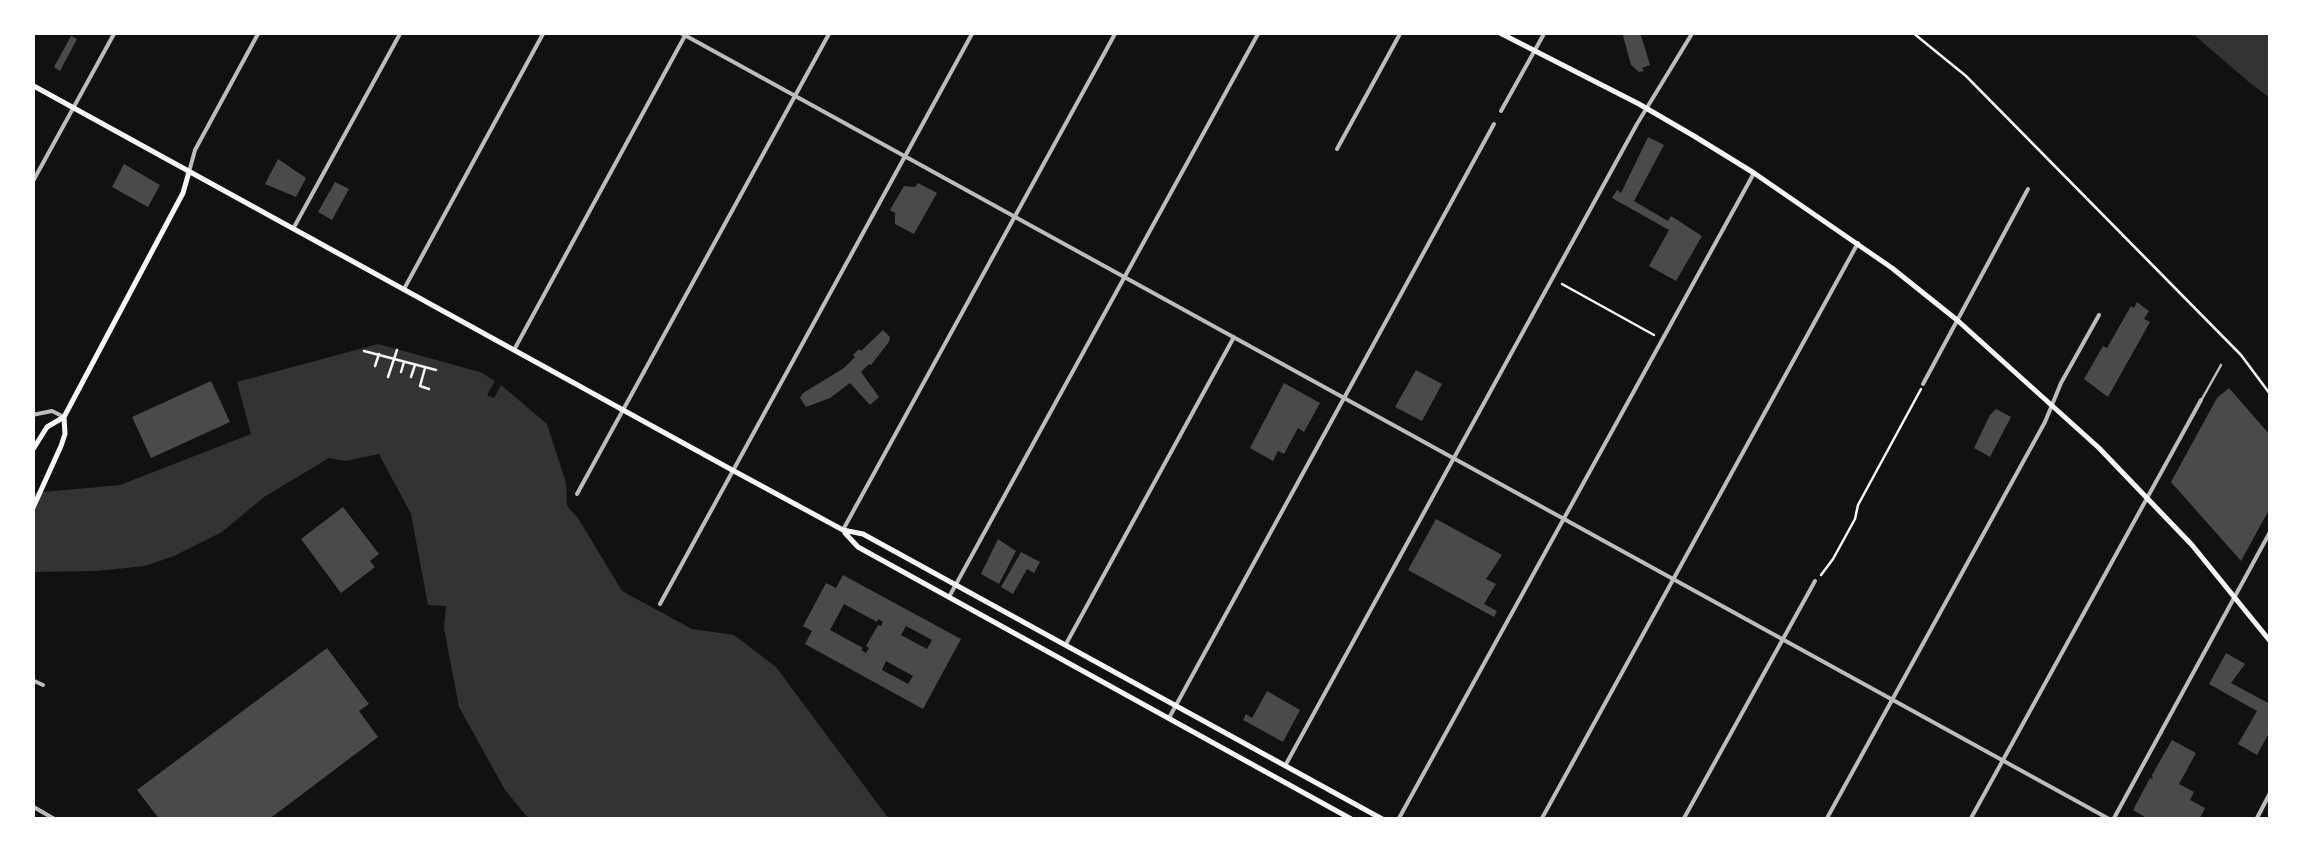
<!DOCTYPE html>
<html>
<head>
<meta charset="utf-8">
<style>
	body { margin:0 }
	#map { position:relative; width:2303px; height:852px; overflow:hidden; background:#111; font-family:"Nunito Sans",sans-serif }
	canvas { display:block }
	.frame { position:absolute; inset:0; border:35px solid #fff; pointer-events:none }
</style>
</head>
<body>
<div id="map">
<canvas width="2303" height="852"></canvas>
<div class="frame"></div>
</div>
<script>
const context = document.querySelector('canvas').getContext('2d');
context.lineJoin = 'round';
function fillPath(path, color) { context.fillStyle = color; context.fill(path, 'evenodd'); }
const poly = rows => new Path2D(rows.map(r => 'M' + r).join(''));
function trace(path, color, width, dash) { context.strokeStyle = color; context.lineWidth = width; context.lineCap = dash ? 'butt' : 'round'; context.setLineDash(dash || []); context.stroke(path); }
fillPath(poly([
	[2192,33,2270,33,2270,98,2250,83],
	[378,344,480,372,495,381,487,395,494,398,501,385,547,424,566,483,567,506,578,518,622,591,692,629,734,635,776,667,889,819,529,819,505,790,459,707,444,628,446,606,428,605,411,514,379,454,345,461,329,458,264,497,222,532,174,556,145,566,97,571,33,572,32,493,120,485,251,434,237,382]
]), '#333');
fillPath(poly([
	[1622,32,1640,32,1650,65,1642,68,1644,71,1639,72,1631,65],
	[71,36,77,39,60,71,54,67],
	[1648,137,1664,145,1634,201,1668,221,1671,216,1702,236,1676,281,1649,266,1669,230,1612,198,1617,190,1621,193],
	[278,159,306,178,296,197,265,184],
	[124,164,160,185,148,207,112,187],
	[335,182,349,189,332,220,318,212],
	[918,183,937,193,914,234,895,224,895,213,890,210,904,186,915,187],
	[2137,302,2149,311,2144,319,2150,322,2108,397,2084,379,2103,346,2107,348,2131,306,2134,308],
	[883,330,890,337,889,342,871,365,869,364,861,372,879,397,870,405,850,383,830,398,806,407,800,398,803,393,844,368,855,357,853,355,859,349,861,351],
	[1416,370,1442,384,1422,421,1395,407],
	[211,381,230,422,151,458,132,417],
	[1284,383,1320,403,1304,432,1298,428,1284,454,1278,451,1273,461,1250,448],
	[2229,388,2270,435,2270,508,2241,561,2171,482,2217,398],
	[1996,409,2011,417,1990,457,1974,448,1990,415],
	[343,507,379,554,370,561,375,567,341,593,301,539],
	[1436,519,1502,555,1486,579,1496,584,1484,604,1497,611,1494,617,1408,570],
	[998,539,1016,551,999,584,981,574],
	[1021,552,1040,562,1034,573,1027,569,1013,594,1001,587],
	[843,575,961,639,923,709,805,644,812,631,803,626,826,583,836,588],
	[844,604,877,622,878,619,883,622,881,626,878,625,866,646,869,648,866,653,861,650,863,648,830,630],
	[906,626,932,640,927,649,901,635],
	[886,661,913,676,908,684,882,670],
	[327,648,369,704,359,711,378,737,268,820,160,820,137,790],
	[2226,653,2245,664,2231,683,2270,704,2270,731,2257,755,2238,744,2257,711,2209,684],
	[1267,691,1300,710,1283,742,1243,720,1246,714,1252,718],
	[2172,740,2196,753,2179,784,2194,792,2190,800,2205,808,2199,820,2150,820,2133,810,2150,778,2153,779,2152,775]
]), '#4a4a4a');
trace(poly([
	[1912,32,1966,76,2241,355,2270,394],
	[1562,284,1654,335],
	[364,351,436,370],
	[375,366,379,354],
	[425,368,420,386,429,389],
	[401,372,404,362],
	[388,377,397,350],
	[411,377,415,365],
	[1821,575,1833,559,1855,519,1858,505,1921,389]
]), '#f5f5f5', 2.5);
trace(poly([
	[2202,399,2221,365]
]), '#bcbcbc', 2.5);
trace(poly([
	[679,32,2111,820],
	[1501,111,1545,32],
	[1337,149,1401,32],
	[189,172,195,150,259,32],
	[32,183,115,32],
	[293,229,401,32],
	[404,289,544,32],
	[514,350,687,32],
	[1923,384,2028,189],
	[32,415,52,411,64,417],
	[577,494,830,32],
	[844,528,1116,32],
	[949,597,1259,32],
	[660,604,973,32],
	[1066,644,1234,337],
	[32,680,43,685],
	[1169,718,1494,124],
	[1285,766,1637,124,1693,32],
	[32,806,56,820],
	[1398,820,1754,173],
	[1541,820,1858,243],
	[1683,820,1815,581],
	[1826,820,2045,422,2061,383,2099,315],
	[1970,820,2201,400],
	[2113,820,2270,532],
	[2256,820,2270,793]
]), '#bcbcbc', 4);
trace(poly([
	[1498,32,1639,104,1694,136,1754,173,1892,268,1957,320,2099,448,2192,545,2270,641],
	[32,85,734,471,843,530,863,534,1384,820],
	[32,451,47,427,64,417],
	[32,510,61,446,65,434,64,417,183,193,189,172],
	[845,533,858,547,1353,820]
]), '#f5f5f5', 5);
</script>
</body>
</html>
